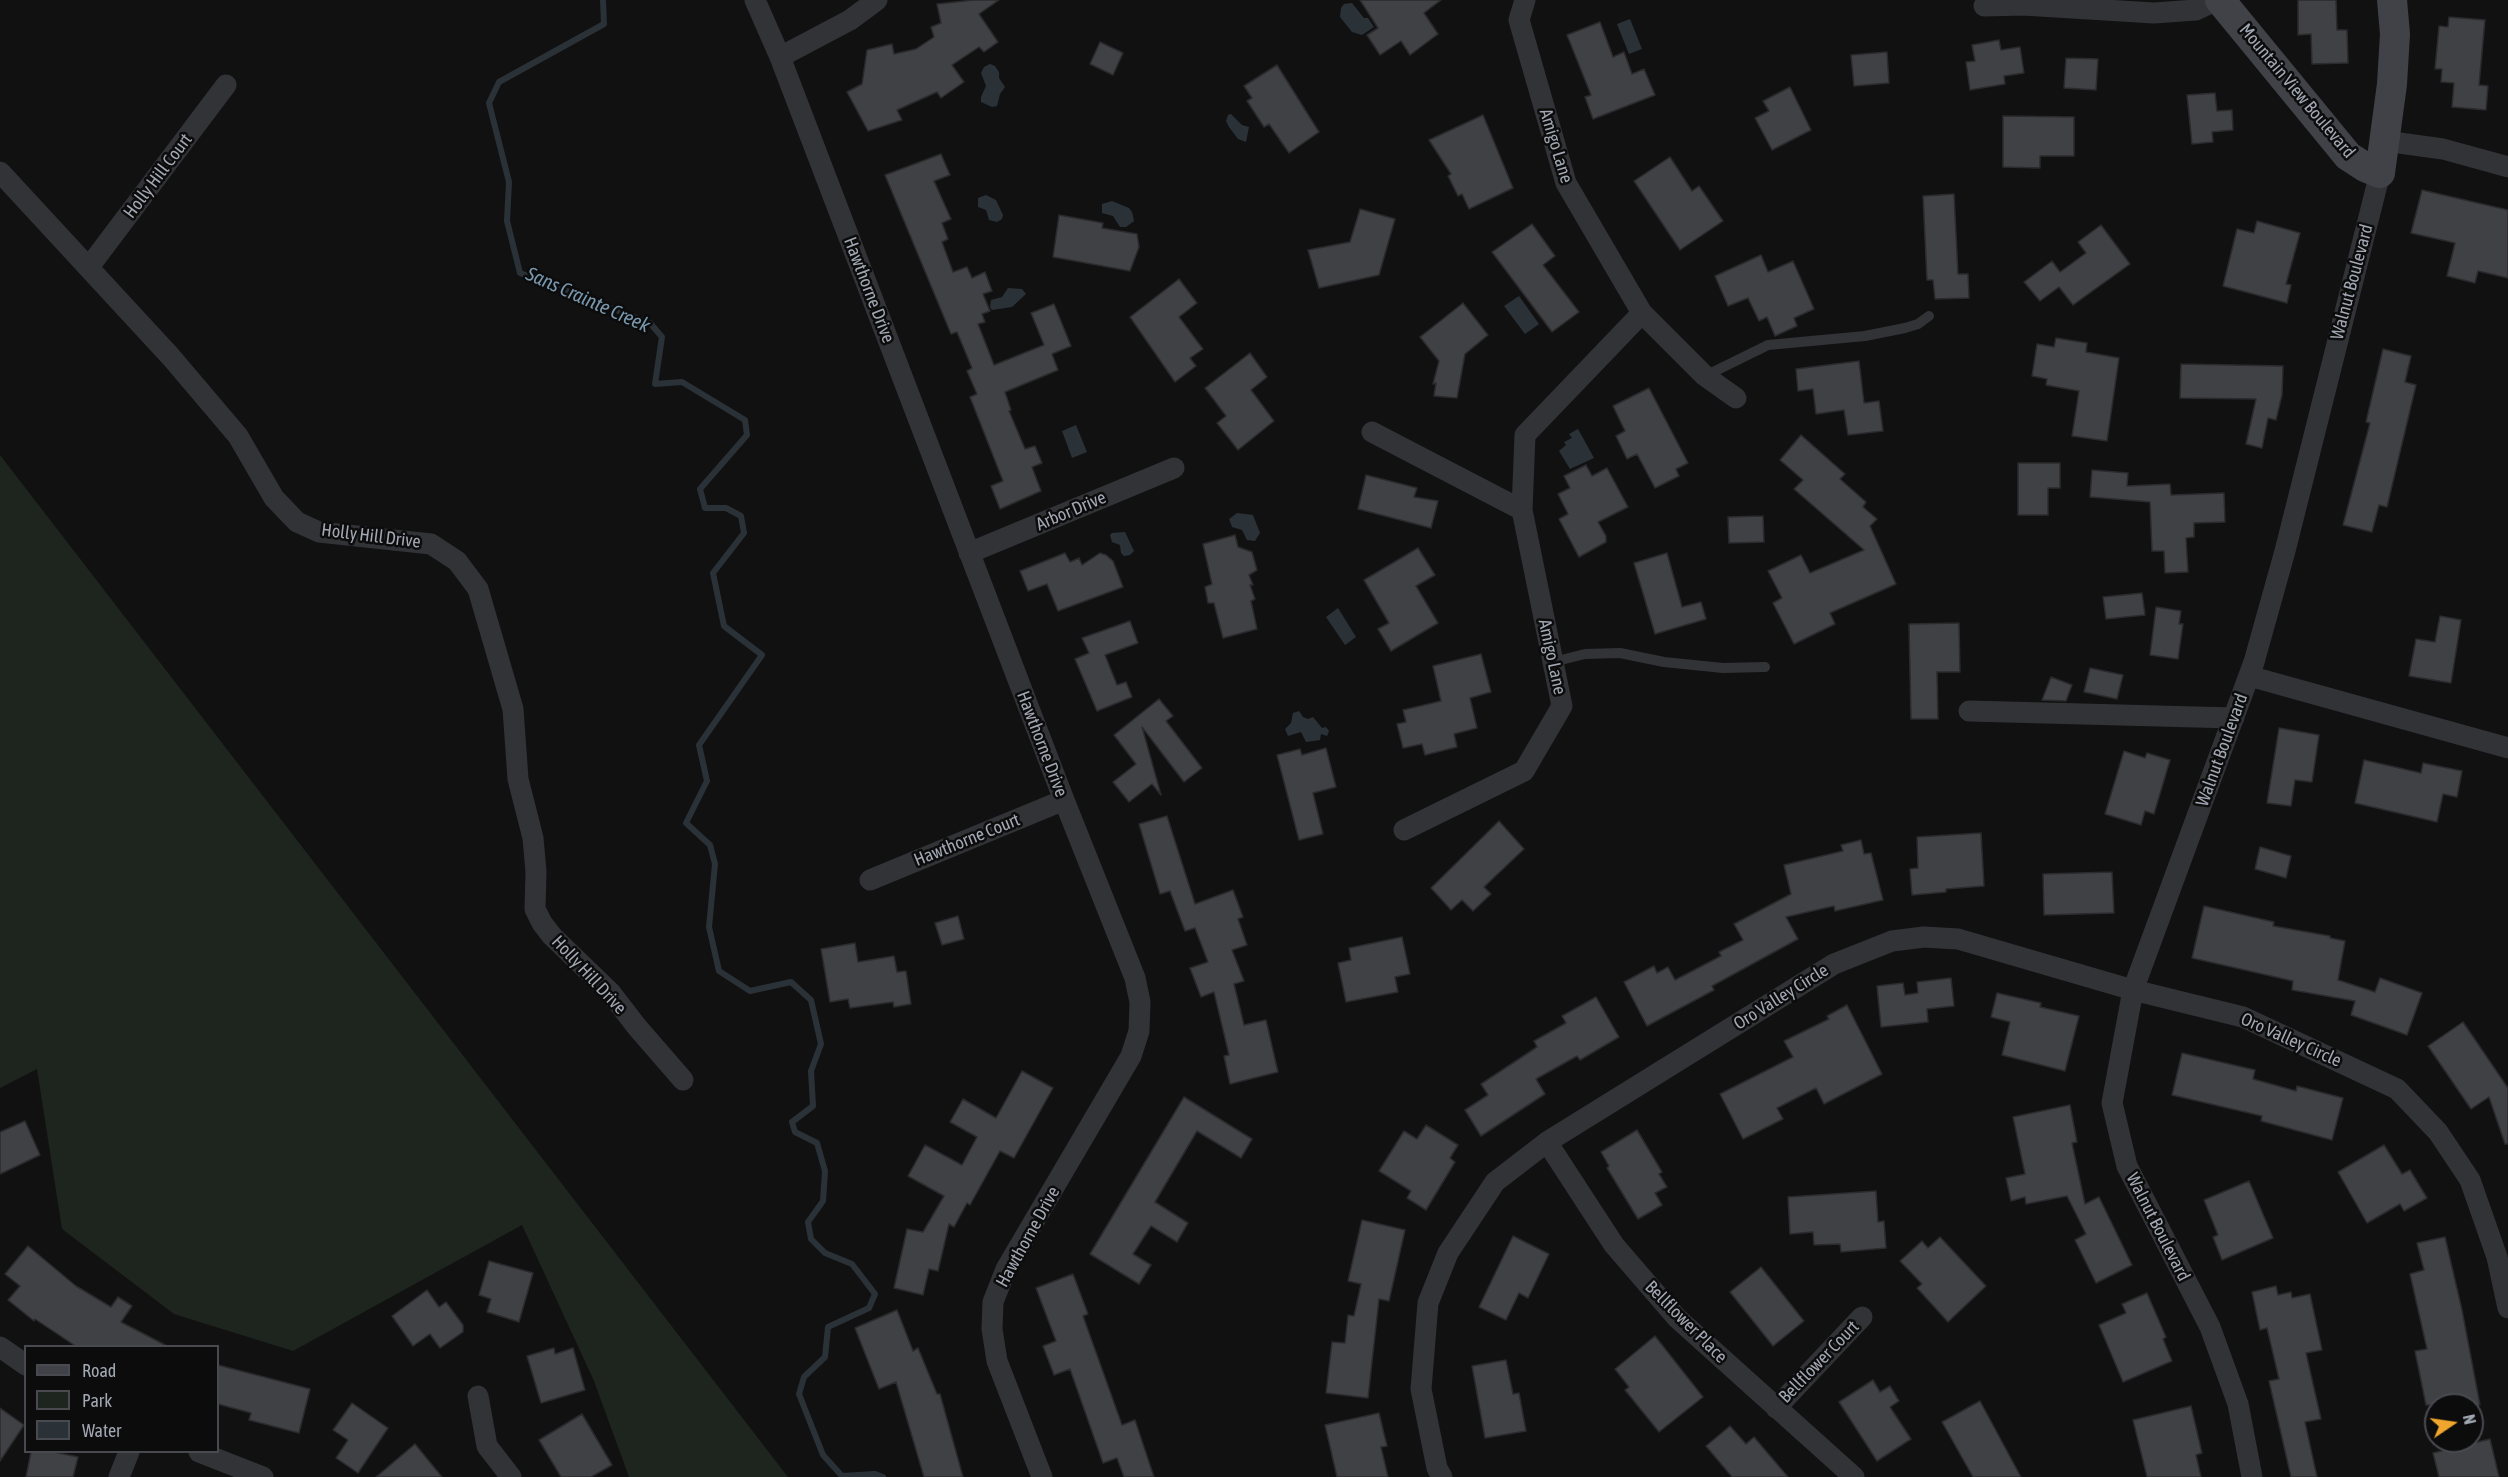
<!DOCTYPE html>
<html>
<head>
<meta charset="utf-8">
<style>
	body { margin:0 }
	#map { position:relative; width:2508px; height:1477px; overflow:hidden; background:#111112; font-family:"Asap Condensed",sans-serif }
	canvas { display:block }
	.legend { position:absolute; left:24px; top:1345px; width:195px; height:108px; box-sizing:border-box; background:#0c0c0d; border:2px solid #484a4f; margin:0; padding:8px 10px; list-style:none; font-size:18px; color:#a2a8b3 }
	.legend li { display:flex; align-items:center; gap:12px; height:30px }
	.legend b { width:30px; border:2px solid #484a4f }
	.north { position:absolute; left:2424px; top:1393px; width:60px; height:60px; box-sizing:border-box; background:#0c0c0d; border:2px solid #484a4f; border-radius:50%; rotate:77deg; font-size:16px; font-weight:700; line-height:24px; text-align:center; color:#a2a8b3 }
	.north::after { content:''; display:block; margin:auto; width:21px; height:27px; background:#f0a52c; clip-path:polygon(50% 0,100% 100%,50% 72%,0 100%) }
</style>
</head>
<body>
<div id="map">
<canvas width="2508" height="1477"></canvas>
<ul class="legend">
<li><b style="height:8px;background:#404247"></b>Road</li>
<li><b style="height:16px;background:#1d251e"></b>Park</li>
<li><b style="height:16px;background:#2a3238"></b>Water</li>
</ul>
<div class="north">N</div>
</div>
<script>
const context = document.querySelector('canvas').getContext('2d');
context.lineJoin = 'round';
function fillPath(path, color) { context.fillStyle = color; context.fill(path, 'evenodd'); }
const poly = rows => new Path2D(rows.map(r => 'M' + r).join(''));
function trace(path, color, width, dash) { context.strokeStyle = color; context.lineWidth = width; context.lineCap = dash ? 'butt' : 'round'; context.setLineDash(dash || []); context.stroke(path); }
function label(font, color, halo, rows, align = 'center') {
  context.font = font + ' "Asap Condensed",sans-serif'; context.lineWidth = 5; context.setLineDash([]); context.textBaseline = 'middle'; context.strokeStyle = halo; context.fillStyle = color; for (const [text, x, y, turn = 0] of rows) {
    context.save(); context.translate(x, y); context.rotate((+turn || 0) * Math.PI / 180); context.textAlign = isNaN(turn) ? turn : align; if (halo) context.strokeText(text, 0, 0); context.fillText(text, 0, 0); context.restore();
  }
}
fillPath(poly([
	[0,455,788,1477,629,1477,594,1381,522,1225,293,1351,174,1314,62,1229,37,1069,0,1088]
]), '#1d251e');
fillPath(poly([
	[1352,3,1364,18,1368,18,1374,27,1362,35,1352,32,1340,17,1341,8,1344,4],
	[1630,19,1642,49,1629,54,1617,24],
	[990,64,995,66,999,72,999,78,1005,87,1000,94,997,106,992,107,981,102,981,97,986,86,981,73,984,67],
	[1231,114,1242,125,1249,127,1246,142,1238,139,1229,127,1226,121,1228,115],
	[986,195,996,200,1003,215,1002,219,997,222,989,220,986,210,978,207,978,198],
	[1112,201,1129,208,1132,212,1134,221,1126,227,1120,227,1113,216,1102,213,1102,204],
	[1008,288,1022,289,1026,294,1012,307,992,310,990,307,991,300,1002,297],
	[1519,296,1539,324,1525,334,1504,306],
	[1076,425,1087,452,1072,458,1062,431],
	[1578,429,1594,458,1570,469,1559,451,1566,445,1564,442,1572,438,1569,434],
	[1237,513,1253,515,1260,533,1255,541,1247,540,1242,530,1232,527,1229,519],
	[1125,532,1134,551,1130,555,1124,556,1121,553,1120,545,1112,542,1110,535,1112,533],
	[1338,608,1356,637,1345,645,1326,617],
	[1299,711,1303,717,1308,719,1313,717,1322,728,1326,727,1329,731,1327,736,1321,734,1320,740,1306,742,1301,732,1288,736,1285,729,1291,723,1293,713]
]), '#2a3238');
trace(poly([
	[603,0,604,24,499,82,489,103,509,182,507,221,520,273,650,323,662,337,655,384,682,382,745,420,747,435,700,489,705,508,726,508,741,516,744,533,713,573,724,626,762,655,699,745,707,781,686,823,710,845,715,864,709,927,719,971,750,991,791,982,811,1000,821,1044,811,1071,813,1106,792,1122,795,1132,817,1143,825,1171,823,1201,808,1222,811,1239,825,1253,852,1264,875,1294,869,1308,828,1327,825,1357,804,1377,799,1394,823,1455,842,1476,875,1474,883,1477]
]), '#2a3238', 6);
const building = poly([
	[974,0,999,0,979,14,998,42,984,52,979,47,952,65,964,82,941,98,937,92,897,110,902,120,868,131,847,92,862,84,867,50,892,44,894,54,916,49,934,37,931,27,941,23,937,4,974,0],
	[1360,0,1441,0,1424,13,1438,34,1410,55,1401,41,1380,55,1367,35,1378,28,1360,0],
	[2298,0,2336,0,2337,30,2347,30,2348,63,2312,64,2311,34,2298,35,2298,0],
	[2449,17,2485,20,2479,85,2488,86,2486,110,2452,107,2454,83,2441,82,2442,69,2435,69,2439,26,2448,27,2449,17],
	[1600,22,1613,57,1624,52,1632,74,1644,69,1655,95,1593,119,1585,97,1591,95,1567,35,1600,22],
	[1999,40,2001,50,2020,47,2024,73,2004,76,2005,84,1970,90,1966,62,1975,61,1972,45,1999,40],
	[1100,42,1123,53,1113,75,1090,64,1100,42],
	[1887,52,1889,83,1854,86,1851,55,1887,52],
	[2066,58,2098,59,2096,90,2064,88,2066,58],
	[1277,65,1319,132,1289,153,1269,124,1264,127,1247,101,1252,98,1244,86,1277,65],
	[1790,87,1811,130,1772,150,1755,118,1769,111,1763,101,1790,87],
	[2215,93,2217,111,2232,110,2233,130,2212,132,2213,142,2192,144,2187,95,2215,93],
	[1483,115,1513,188,1469,209,1462,194,1458,196,1448,176,1451,174,1429,140,1483,115],
	[2003,116,2074,117,2074,156,2040,156,2040,168,2003,167,2003,116],
	[941,154,950,175,934,181,951,219,942,223,948,239,942,242,953,272,967,267,972,278,985,272,992,291,983,294,990,311,982,314,985,322,978,324,994,365,1044,345,1031,313,1054,304,1071,346,1052,354,1058,370,1005,392,1011,410,1009,411,1025,449,1035,446,1042,463,1032,467,1041,491,1000,509,991,486,1003,481,970,397,977,394,967,371,972,368,957,332,951,334,885,175,941,154],
	[1670,157,1692,191,1699,186,1723,221,1680,250,1634,181,1670,157],
	[2422,190,2508,210,2508,278,2478,271,2475,283,2447,276,2455,243,2411,233,2422,190],
	[1954,194,1958,274,1968,274,1969,298,1935,299,1933,280,1927,280,1923,196,1954,194],
	[1360,209,1395,219,1379,275,1319,288,1308,250,1350,242,1360,209],
	[1059,215,1103,223,1102,228,1137,234,1139,247,1130,271,1053,257,1059,215],
	[2257,221,2300,233,2286,284,2291,285,2287,303,2223,286,2237,229,2254,233,2257,221],
	[1532,224,1555,256,1543,265,1579,312,1552,332,1492,252,1532,224],
	[2101,225,2130,264,2073,305,2059,287,2040,301,2024,282,2052,261,2060,272,2086,253,2078,242,2101,225],
	[1761,255,1768,272,1793,261,1814,309,1794,318,1797,326,1775,336,1767,317,1759,321,1748,298,1728,306,1715,276,1761,255],
	[1179,279,1197,303,1179,317,1203,349,1190,358,1196,366,1175,382,1130,317,1179,279],
	[1463,303,1488,335,1465,354,1457,398,1434,396,1436,383,1433,384,1439,361,1420,337,1463,303],
	[2056,338,2087,343,2086,352,2119,358,2107,441,2072,436,2079,391,2046,385,2047,379,2032,376,2037,344,2054,347,2056,338],
	[2383,349,2411,356,2405,382,2416,385,2387,507,2379,505,2372,532,2343,525,2370,423,2366,422,2383,349],
	[1250,353,1267,377,1251,390,1274,421,1238,450,1217,423,1226,416,1205,388,1250,353],
	[1859,361,1864,403,1879,401,1883,431,1848,435,1844,410,1816,414,1813,389,1798,391,1796,369,1859,361],
	[2181,364,2283,366,2282,395,2276,420,2268,418,2262,448,2246,444,2256,399,2180,398,2181,364],
	[1649,388,1688,463,1676,469,1679,476,1655,488,1637,454,1627,459,1616,436,1625,431,1613,406,1649,388],
	[1801,435,1845,474,1840,479,1866,502,1863,507,1877,519,1870,526,1896,584,1830,613,1835,624,1794,644,1773,603,1782,598,1768,571,1801,555,1810,573,1864,550,1794,489,1803,480,1780,460,1801,435],
	[2018,463,2060,463,2060,488,2048,488,2048,515,2018,515,2018,463],
	[1586,465,1592,476,1607,468,1628,507,1598,522,1606,536,1606,542,1579,557,1559,519,1568,514,1558,494,1570,488,1564,476,1586,465],
	[2092,470,2128,473,2127,486,2170,484,2171,495,2224,493,2225,522,2194,523,2194,537,2186,538,2188,572,2165,573,2164,551,2152,551,2150,502,2090,497,2092,470],
	[1366,475,1417,488,1414,497,1438,501,1431,528,1358,509,1366,475],
	[1763,516,1764,542,1729,543,1728,517,1763,516],
	[1235,535,1238,547,1252,552,1257,570,1249,575,1253,585,1250,585,1255,599,1251,601,1257,629,1223,638,1214,603,1208,603,1205,587,1212,584,1203,544,1235,535],
	[1418,548,1435,575,1416,586,1438,623,1391,651,1378,629,1389,623,1364,580,1418,548],
	[1065,553,1070,562,1079,558,1082,565,1100,553,1106,555,1113,561,1123,587,1058,611,1047,584,1028,591,1020,571,1065,553],
	[1667,553,1682,607,1701,602,1706,619,1655,634,1634,563,1667,553],
	[2142,593,2145,615,2106,619,2103,597,2142,593],
	[2156,607,2181,611,2179,624,2183,624,2178,659,2150,655,2156,607],
	[2440,616,2461,620,2451,683,2409,676,2416,639,2435,642,2440,616],
	[1130,621,1138,643,1105,655,1117,685,1126,682,1132,697,1097,711,1075,659,1089,653,1082,638,1130,621],
	[1959,623,1960,672,1937,672,1938,719,1911,719,1909,624,1959,623],
	[1481,654,1491,692,1470,698,1477,728,1454,734,1457,747,1425,755,1422,744,1403,748,1397,724,1406,722,1403,710,1441,701,1433,666,1481,654],
	[2090,668,2123,675,2117,699,2084,692,2090,668],
	[2051,677,2072,685,2066,701,2042,700,2051,677],
	[1159,699,1173,716,1166,721,1202,768,1184,782,1142,727,1161,795,1152,784,1129,802,1113,782,1136,764,1114,735,1159,699],
	[2279,728,2319,735,2312,782,2295,780,2291,806,2267,803,2279,728],
	[1326,748,1336,787,1313,793,1323,834,1299,840,1277,755,1300,749,1302,755,1326,748],
	[2124,751,2145,758,2147,753,2170,760,2154,814,2145,811,2141,825,2105,814,2124,751],
	[2364,760,2421,773,2423,763,2462,771,2457,797,2443,794,2437,822,2355,803,2364,760],
	[1167,816,1195,904,1233,890,1243,917,1238,919,1247,945,1232,950,1244,981,1234,984,1244,1025,1266,1020,1278,1072,1230,1084,1224,1056,1229,1055,1214,992,1201,997,1190,968,1208,962,1195,928,1185,931,1170,891,1160,894,1139,824,1167,816],
	[1499,821,1524,849,1484,887,1491,894,1473,911,1462,900,1451,910,1431,888,1499,821],
	[1981,833,1984,886,1946,889,1946,892,1912,895,1910,869,1918,868,1917,837,1981,833],
	[1861,840,1864,854,1871,853,1883,900,1835,911,1834,906,1786,917,1798,939,1712,986,1714,990,1647,1026,1624,982,1654,966,1657,973,1668,967,1675,980,1721,956,1719,952,1743,940,1734,924,1791,894,1784,865,1843,851,1841,845,1861,840],
	[2260,847,2291,856,2286,878,2255,869,2260,847],
	[2112,872,2114,913,2044,915,2043,874,2112,872],
	[2204,906,2274,922,2273,926,2330,936,2330,938,2345,941,2338,980,2375,992,2380,978,2422,993,2407,1035,2351,1015,2355,1001,2292,990,2293,981,2192,958,2204,906],
	[958,916,964,939,942,945,935,923,958,916],
	[1402,937,1410,974,1395,977,1398,992,1346,1002,1338,963,1351,960,1349,948,1402,937],
	[855,943,858,962,894,956,897,972,906,971,911,1004,894,1007,893,1002,850,1008,848,999,830,1002,821,949,855,943],
	[1951,978,1954,1006,1927,1009,1928,1022,1881,1027,1877,986,1903,983,1905,995,1918,993,1917,982,1951,978],
	[1997,993,2041,1003,2040,1007,2079,1016,2065,1071,2002,1055,2010,1022,1991,1017,1997,993],
	[1596,997,1619,1037,1580,1060,1577,1056,1536,1079,1545,1094,1481,1136,1465,1110,1488,1095,1481,1084,1537,1047,1534,1041,1566,1023,1562,1016,1596,997],
	[1847,1005,1882,1074,1824,1104,1816,1088,1777,1108,1783,1119,1743,1139,1720,1094,1793,1057,1784,1041,1829,1019,1827,1016,1847,1005],
	[2463,1022,2508,1088,2508,1144,2505,1144,2489,1097,2471,1109,2428,1046,2463,1022],
	[2182,1053,2255,1070,2253,1079,2296,1091,2297,1086,2343,1098,2332,1140,2261,1121,2262,1116,2172,1095,2182,1053],
	[1022,1071,1053,1088,1014,1158,1000,1151,970,1205,967,1203,954,1227,949,1224,938,1271,929,1269,923,1295,894,1288,907,1229,923,1232,944,1196,908,1176,925,1145,962,1165,977,1137,950,1122,963,1099,996,1118,1022,1071],
	[1184,1097,1252,1139,1241,1158,1197,1131,1155,1202,1188,1223,1177,1242,1151,1226,1133,1254,1151,1265,1139,1284,1090,1254,1184,1097],
	[2070,1105,2077,1142,2072,1143,2085,1204,2099,1197,2132,1265,2096,1283,2075,1240,2086,1234,2067,1196,2026,1204,2025,1197,2011,1201,2006,1178,2025,1174,2013,1117,2070,1105],
	[25,1121,40,1155,0,1174,0,1132,25,1121],
	[1426,1125,1458,1145,1450,1158,1455,1162,1426,1210,1407,1198,1411,1191,1379,1171,1404,1131,1417,1139,1426,1125],
	[1637,1130,1662,1172,1659,1174,1667,1187,1655,1193,1662,1205,1638,1219,1607,1168,1609,1166,1601,1152,1637,1130],
	[2384,1145,2402,1174,2410,1170,2427,1198,2404,1211,2400,1204,2367,1223,2338,1172,2384,1145],
	[2249,1181,2273,1238,2222,1260,2213,1237,2218,1235,2204,1200,2249,1181],
	[1876,1191,1878,1222,1884,1221,1886,1248,1841,1252,1840,1244,1814,1245,1813,1232,1790,1234,1788,1197,1876,1191],
	[1362,1220,1405,1230,1389,1301,1379,1299,1368,1398,1326,1393,1332,1342,1345,1343,1348,1315,1354,1316,1361,1284,1348,1281,1362,1220],
	[1513,1236,1549,1254,1528,1298,1519,1293,1506,1320,1479,1307,1513,1236],
	[1940,1237,1986,1286,1948,1322,1917,1288,1922,1284,1900,1261,1922,1241,1928,1248,1940,1237],
	[2445,1237,2462,1310,2480,1405,2426,1405,2415,1351,2427,1349,2410,1274,2424,1270,2417,1243,2445,1237],
	[28,1246,76,1286,111,1307,118,1297,132,1306,121,1322,169,1347,77,1347,35,1319,34,1321,8,1300,20,1286,5,1274,28,1246],
	[489,1261,533,1273,519,1322,487,1312,491,1299,479,1295,489,1261],
	[1761,1267,1804,1321,1773,1346,1730,1292,1761,1267],
	[1073,1274,1088,1314,1083,1316,1122,1425,1135,1420,1154,1477,1124,1477,1117,1458,1103,1463,1070,1369,1054,1375,1043,1346,1056,1341,1036,1288,1073,1274],
	[2276,1286,2278,1295,2291,1292,2292,1298,2310,1294,2322,1350,2306,1353,2321,1419,2305,1422,2317,1477,2291,1477,2269,1381,2279,1379,2267,1328,2260,1330,2252,1292,2276,1286],
	[427,1290,439,1307,446,1302,463,1325,463,1332,440,1348,430,1334,413,1346,392,1316,427,1290],
	[2147,1293,2166,1337,2163,1339,2172,1361,2123,1382,2099,1325,2126,1313,2122,1304,2147,1293],
	[897,1310,913,1351,918,1348,937,1394,940,1394,963,1477,924,1477,896,1382,879,1389,855,1328,897,1310],
	[1655,1336,1703,1397,1659,1432,1625,1390,1629,1387,1615,1369,1655,1336],
	[554,1348,555,1354,573,1348,585,1390,541,1403,527,1356,554,1348],
	[1506,1360,1513,1394,1519,1393,1526,1431,1485,1438,1472,1366,1506,1360],
	[218,1365,310,1389,299,1433,249,1420,251,1413,218,1404,218,1365],
	[1873,1380,1880,1392,1890,1386,1899,1401,1890,1407,1911,1439,1877,1461,1839,1402,1873,1380],
	[1980,1401,2021,1477,1973,1477,1942,1422,1980,1401],
	[352,1403,388,1428,358,1473,336,1458,348,1440,333,1430,352,1403],
	[2191,1406,2202,1453,2196,1455,2201,1477,2147,1477,2133,1420,2191,1406],
	[0,1408,24,1425,0,1461,0,1408],
	[1379,1413,1387,1446,1381,1447,1388,1477,1337,1477,1325,1425,1379,1413],
	[582,1414,612,1465,591,1477,561,1477,539,1440,582,1414],
	[1730,1426,1746,1444,1754,1437,1788,1477,1732,1477,1706,1446,1730,1426],
	[2490,1439,2499,1477,2439,1477,2433,1453,2490,1439],
	[415,1444,442,1477,376,1477,415,1444],
	[31,1452,54,1452,78,1457,73,1477,26,1477,31,1452]
]);
fillPath(building, '#404145');
trace(building, '#2b2b2e', 1.5);
trace(poly([
	[1705,376,1768,345,1865,336,1905,328,1918,324,1929,316],
	[1553,662,1585,654,1620,653,1664,662,1723,668,1765,667]
]), '#323337', 10);
trace(poly([
	[755,0,780,57,1064,800,1135,978,1140,1002,1139,1031,1131,1056,1006,1269,993,1302,992,1329,997,1361,1042,1477],
	[1525,0,1519,20,1566,183,1642,313,1705,376,1736,398],
	[1984,6,2023,5,2154,13,2196,10,2217,0],
	[780,57,850,20,877,0],
	[2385,141,2443,149,2508,167],
	[0,172,171,357,238,436,274,498,297,522,319,532,431,544,457,561,478,589,513,709,518,779,533,838,536,872,535,909,542,923,552,936,610,992,637,1027,683,1080],
	[89,267,226,85],
	[1372,432,1522,510,1525,435,1642,313],
	[969,553,1174,468],
	[2249,676,2508,748],
	[1969,711,2234,718],
	[1404,830,1524,771,1562,706,1522,510],
	[870,880,1064,800],
	[1547,1142,1614,1245,1677,1318,1854,1477],
	[0,1347,26,1365],
	[478,1396,487,1446,511,1477],
	[1776,1408,1862,1317],
	[199,1452,263,1477],
	[119,1477,129,1452],
	[1442,1477,1437,1468,1421,1389,1428,1303,1448,1253,1495,1182,1547,1142,1834,964,1892,941,1924,937,1958,939,2133,990,2243,1017,2397,1089,2438,1132,2470,1180,2497,1257,2508,1308],
	[2252,1477,2238,1404,2210,1327,2127,1166,2112,1103,2133,990,2254,662,2285,551,2380,173]
]), '#323337', 21);
trace(poly([
	[2220,0,2348,156,2365,167,2380,173,2392,84,2395,34,2392,0]
]), '#404247', 30);
label('18px', '#a2a8b3', '#0c0c0d', [
	["Mountain View Boulevard",2297,91,50],
	["Amigo Lane",1556,146,73],
	["Holly Hill Court",158,176,-53],
	["Walnut Boulevard",2352,282,-75],
	["Hawthorne Drive",869,290,69],
	["Arbor Drive",1071,511,-23],
	["Holly Hill Drive",371,536,7],
	["Amigo Lane",1552,657,78],
	["Hawthorne Drive",1042,744,69],
	["Walnut Boulevard",2222,750,-70],
	["Hawthorne Court",967,840,-22],
	["Holly Hill Drive",589,975,47],
	["Oro Valley Circle",1781,997,-32],
	["Oro Valley Circle",2291,1040,24],
	["Walnut Boulevard",2158,1227,63],
	["Hawthorne Drive",1028,1237,-61],
	["Bellflower Place",1686,1322,45],
	["Bellflower Court",1819,1362,-46]
]);
label('italic 20px', '#7998ae', '#0c0c0d', [
	["Sans Crainte Creek",588,300,24]
]);
</script>
</body>
</html>
